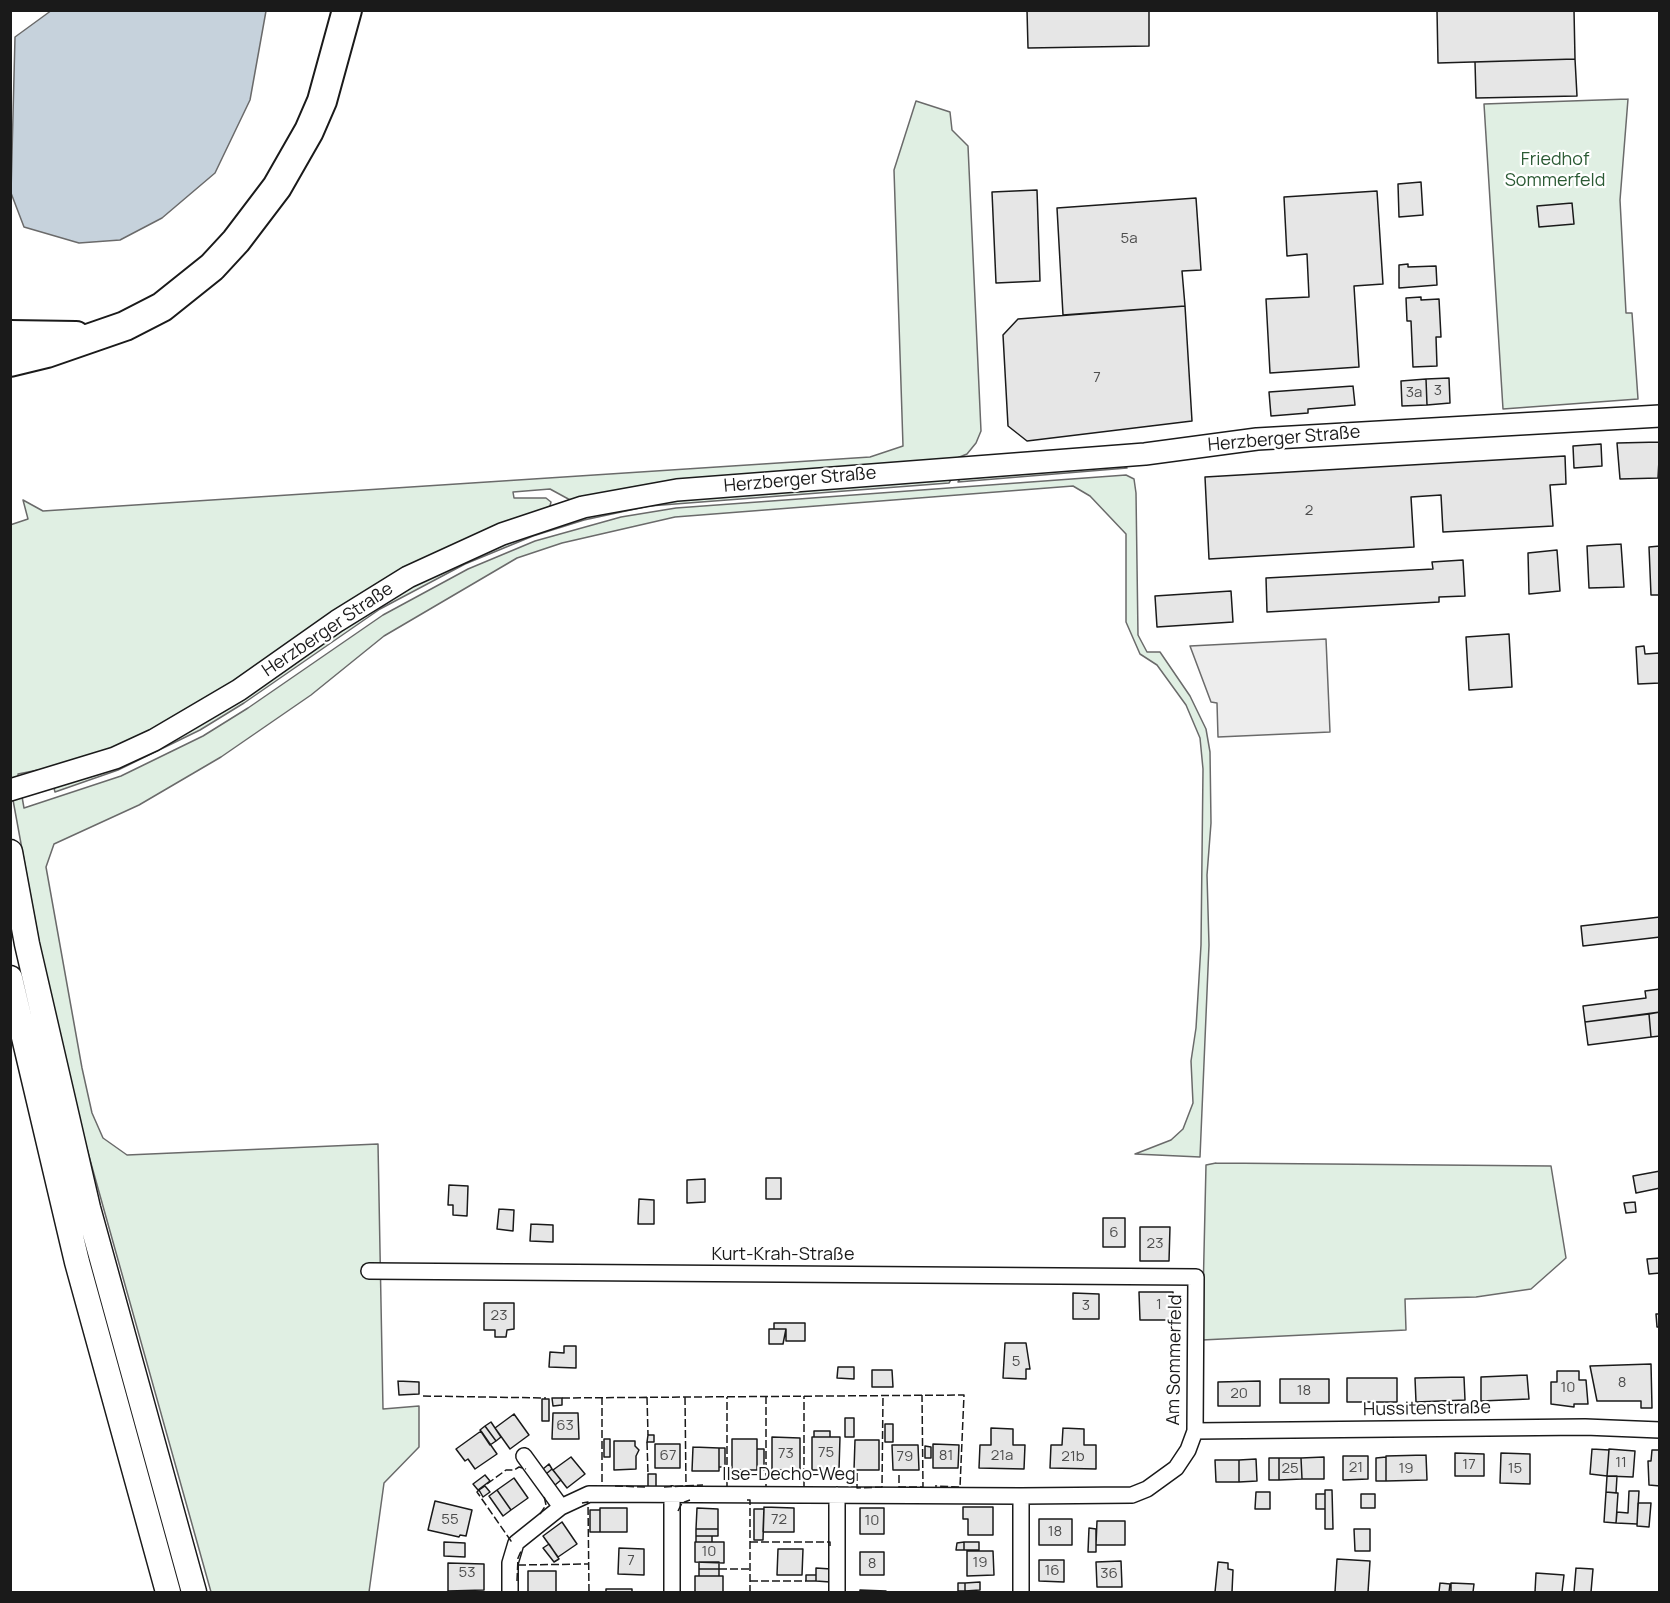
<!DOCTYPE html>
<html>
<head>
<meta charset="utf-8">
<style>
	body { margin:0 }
	#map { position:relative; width:1670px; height:1603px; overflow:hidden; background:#fff; font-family:Manrope,sans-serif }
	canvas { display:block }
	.frame { position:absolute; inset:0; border:12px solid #1a1a1a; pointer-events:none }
</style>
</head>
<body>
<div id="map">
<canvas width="1670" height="1603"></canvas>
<div class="frame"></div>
</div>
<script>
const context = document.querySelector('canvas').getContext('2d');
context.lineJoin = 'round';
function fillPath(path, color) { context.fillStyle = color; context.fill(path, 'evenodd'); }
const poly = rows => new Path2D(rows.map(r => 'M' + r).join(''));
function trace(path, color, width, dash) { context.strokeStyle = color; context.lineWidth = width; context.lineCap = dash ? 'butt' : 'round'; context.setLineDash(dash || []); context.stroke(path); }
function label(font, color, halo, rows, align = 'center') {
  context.font = font + ' Manrope,sans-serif'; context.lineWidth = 4.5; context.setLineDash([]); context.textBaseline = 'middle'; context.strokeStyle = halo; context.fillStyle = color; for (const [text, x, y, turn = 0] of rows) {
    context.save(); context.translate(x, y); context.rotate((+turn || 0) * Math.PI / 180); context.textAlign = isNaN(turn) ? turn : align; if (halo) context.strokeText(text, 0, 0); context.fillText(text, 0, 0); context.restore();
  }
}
const green = poly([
	[1628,99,1620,200,1626,313,1632,313,1638,399,1503,409,1484,104,1628,99],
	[916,101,950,112,952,130,968,146,981,431,976,443,967,454,952,460,572,501,550,489,513,492,514,498,546,498,551,502,550,506,150,732,112,749,41,775,38,770,18,774,24,808,121,776,203,736,248,708,383,615,468,569,535,541,621,517,676,508,1126,475,1134,479,1136,493,1138,635,1147,652,1160,652,1190,696,1206,729,1210,752,1211,823,1207,875,1209,945,1200,1157,1135,1154,1171,1140,1183,1129,1193,1103,1191,1061,1196,1028,1201,945,1203,769,1200,738,1186,705,1157,665,1140,654,1126,622,1126,534,1090,496,1073,486,675,517,562,543,517,558,384,636,311,695,221,757,139,805,54,844,46,867,82,1068,92,1113,103,1138,127,1155,378,1144,383,1409,419,1406,419,1447,384,1483,369,1592,211,1592,73,1099,41,953,11,789,10,525,28,519,23,500,43,511,870,457,903,446,894,170,916,101],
	[1122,465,1127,468,958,482,961,477,1122,465],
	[952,478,949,483,649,506,584,520,533,536,465,564,380,609,244,703,200,730,118,770,55,792,54,788,118,765,198,726,243,700,379,605,424,580,504,543,584,516,676,498,952,478],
	[1216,1163,1551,1166,1566,1258,1531,1289,1476,1297,1405,1299,1406,1330,1202,1340,1206,1165,1216,1163]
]);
fillPath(green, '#e0efe3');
trace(green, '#6a6a6a', 1.5);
const parking = poly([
	[1326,639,1330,732,1218,737,1217,703,1211,702,1190,646,1326,639]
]);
fillPath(parking, '#ededed');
trace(parking, '#6a6a6a', 1.5);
const water = poly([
	[52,10,266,11,250,100,215,173,162,218,120,240,79,243,24,227,11,193,15,37,52,10]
]);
fillPath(water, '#c6d2dc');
trace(water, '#6a6a6a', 1.5);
const building = poly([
	[1027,10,1149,10,1149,46,1028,48,1027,10],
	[1437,10,1574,10,1575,59,1438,63,1437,10],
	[1575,59,1577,96,1476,98,1475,62,1575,59],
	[1421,182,1423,215,1399,217,1398,184,1421,182],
	[1037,190,1040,281,996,283,992,192,1037,190],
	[1377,191,1383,284,1354,286,1359,367,1270,373,1266,299,1309,297,1307,254,1287,256,1284,197,1377,191],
	[1196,198,1201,270,1182,271,1185,306,1063,315,1057,208,1196,198],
	[1572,203,1574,224,1539,227,1537,206,1572,203],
	[1408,264,1408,267,1436,266,1437,285,1399,288,1399,265,1408,264],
	[1421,297,1421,300,1439,299,1441,337,1436,337,1437,366,1413,367,1411,321,1407,321,1406,298,1421,297],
	[1185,306,1192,421,1027,441,1008,426,1003,335,1018,319,1185,306],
	[1449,378,1450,403,1427,405,1426,379,1449,378],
	[1426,379,1427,405,1402,406,1401,381,1426,379],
	[1353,386,1355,405,1308,409,1308,413,1271,416,1269,392,1353,386],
	[1660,442,1658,478,1620,479,1617,443,1660,442],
	[1601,444,1602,466,1574,468,1573,446,1601,444],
	[1565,456,1566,484,1550,485,1553,526,1443,532,1441,495,1411,497,1414,547,1209,559,1205,477,1565,456],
	[1621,544,1624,587,1589,588,1587,546,1621,544],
	[1660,546,1660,595,1651,595,1649,547,1660,546],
	[1557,550,1560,591,1529,594,1528,553,1557,550],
	[1463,560,1465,596,1439,597,1439,602,1267,612,1266,578,1433,569,1432,562,1463,560],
	[1231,591,1233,622,1157,627,1155,596,1231,591],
	[1509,634,1512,687,1469,690,1466,637,1509,634],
	[1644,646,1645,654,1660,653,1660,683,1638,684,1636,647,1644,646],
	[1660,917,1660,937,1583,946,1581,926,1660,917],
	[1660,989,1660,1012,1585,1022,1583,1006,1646,998,1645,991,1660,989],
	[1660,1012,1660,1036,1651,1037,1649,1014,1660,1012],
	[1649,1014,1651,1037,1588,1045,1585,1022,1649,1014],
	[1660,1171,1660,1188,1636,1193,1633,1176,1660,1171],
	[766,1178,781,1178,781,1199,766,1199,766,1178],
	[705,1179,705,1202,687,1203,687,1180,705,1179],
	[449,1185,468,1186,467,1216,453,1215,453,1205,448,1205,449,1185],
	[639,1199,654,1200,654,1224,638,1224,639,1199],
	[1635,1202,1636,1212,1626,1213,1624,1203,1635,1202],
	[499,1209,514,1210,513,1231,497,1229,499,1209],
	[1103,1218,1125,1218,1125,1247,1103,1247,1103,1218],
	[531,1224,553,1225,553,1242,530,1241,531,1224],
	[1140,1227,1170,1227,1169,1261,1140,1261,1140,1227],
	[1660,1258,1660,1273,1649,1274,1647,1259,1660,1258],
	[1139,1292,1173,1292,1173,1298,1178,1298,1178,1311,1173,1312,1173,1320,1140,1320,1139,1292],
	[1073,1293,1099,1294,1099,1319,1073,1319,1073,1293],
	[484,1303,514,1303,514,1329,507,1330,506,1337,495,1337,495,1330,484,1330,484,1303],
	[1656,1314,1660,1314,1660,1327,1657,1327,1656,1314],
	[774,1323,805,1323,805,1341,786,1341,786,1329,774,1329,774,1323],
	[769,1329,786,1329,783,1344,769,1344,769,1329],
	[1005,1343,1026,1343,1030,1369,1026,1369,1026,1379,1003,1378,1005,1343],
	[564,1346,576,1346,576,1368,549,1367,550,1352,564,1353,564,1346],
	[1651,1364,1652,1408,1641,1408,1641,1401,1597,1401,1590,1366,1651,1364],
	[838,1367,854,1367,854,1379,837,1378,838,1367],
	[872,1370,892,1370,893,1387,872,1387,872,1370],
	[1557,1371,1579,1371,1579,1380,1586,1380,1588,1404,1574,1404,1574,1407,1551,1404,1551,1382,1557,1382,1557,1371],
	[1527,1375,1529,1399,1481,1401,1481,1377,1527,1375],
	[1464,1377,1465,1400,1416,1402,1415,1378,1464,1377],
	[1347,1378,1397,1378,1397,1402,1347,1402,1347,1378],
	[1280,1379,1329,1379,1329,1403,1280,1403,1280,1379],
	[398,1381,419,1382,419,1394,399,1395,398,1381],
	[1260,1381,1260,1406,1218,1406,1218,1382,1260,1381],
	[552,1398,562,1398,562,1405,553,1406,552,1398],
	[542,1399,549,1399,549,1421,542,1421,542,1399],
	[553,1413,578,1413,579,1439,552,1439,553,1413],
	[514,1414,529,1435,510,1449,495,1428,514,1414],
	[845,1418,854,1418,854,1437,845,1437,845,1418],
	[491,1422,501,1437,496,1441,485,1426,491,1422],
	[885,1424,893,1424,893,1442,885,1442,885,1424],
	[485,1426,496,1441,490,1445,480,1430,485,1426],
	[991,1428,1013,1429,1013,1445,1025,1445,1024,1469,979,1468,980,1445,991,1445,991,1428],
	[1063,1428,1084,1429,1084,1445,1096,1445,1096,1469,1050,1468,1051,1445,1062,1445,1063,1428],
	[481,1431,497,1454,475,1469,468,1459,465,1461,456,1449,481,1431],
	[814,1431,830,1431,830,1437,814,1437,814,1431],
	[648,1435,654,1435,654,1442,647,1442,648,1435],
	[772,1437,800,1438,800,1470,772,1470,772,1437],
	[812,1437,840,1437,839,1470,812,1470,812,1437],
	[604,1439,610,1439,610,1457,604,1457,604,1439],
	[732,1439,757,1439,757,1470,732,1470,732,1439],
	[855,1440,879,1440,879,1470,854,1470,855,1440],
	[614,1441,635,1441,635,1446,639,1450,636,1456,636,1469,614,1470,614,1441],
	[655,1444,680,1444,680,1468,655,1468,655,1444],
	[933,1444,959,1445,958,1468,933,1468,933,1444],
	[892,1445,918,1445,919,1470,893,1470,892,1445],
	[925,1446,931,1447,931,1458,925,1458,925,1446],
	[693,1447,719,1448,719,1471,692,1471,693,1447],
	[719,1448,725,1448,725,1467,719,1467,719,1448],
	[757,1449,764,1449,764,1470,757,1470,757,1449],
	[1592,1449,1609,1450,1607,1476,1590,1474,1592,1449],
	[1609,1449,1635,1451,1633,1477,1607,1476,1609,1449],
	[1652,1450,1660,1450,1660,1486,1649,1485,1648,1461,1651,1461,1652,1450],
	[1455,1453,1484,1454,1484,1476,1455,1476,1455,1453],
	[1501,1453,1530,1454,1530,1484,1500,1483,1501,1453],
	[1426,1455,1427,1480,1386,1481,1386,1456,1426,1455],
	[1343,1456,1368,1456,1368,1479,1343,1480,1343,1456],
	[571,1457,585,1474,567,1488,553,1470,571,1457],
	[1324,1457,1324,1479,1302,1479,1301,1458,1324,1457],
	[1386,1457,1386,1481,1376,1481,1376,1458,1386,1457],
	[1269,1458,1279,1458,1279,1480,1269,1480,1269,1458],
	[1279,1458,1301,1458,1302,1479,1279,1480,1279,1458],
	[1256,1459,1257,1481,1239,1482,1239,1460,1256,1459],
	[1215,1460,1239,1460,1239,1482,1216,1482,1215,1460],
	[549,1464,552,1469,546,1474,543,1469,549,1464],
	[552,1469,561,1480,555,1485,546,1474,552,1469],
	[648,1474,656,1474,656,1487,648,1487,648,1474],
	[485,1475,490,1481,478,1490,473,1484,485,1475],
	[1607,1476,1617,1476,1616,1493,1606,1492,1607,1476],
	[514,1478,528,1498,511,1510,497,1490,514,1478],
	[485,1486,490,1492,483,1497,479,1490,485,1486],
	[497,1490,511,1510,503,1516,489,1496,497,1490],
	[1325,1490,1332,1490,1333,1529,1325,1529,1325,1490],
	[1629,1491,1639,1491,1637,1524,1616,1523,1617,1512,1628,1513,1629,1491],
	[1256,1492,1270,1492,1270,1509,1255,1509,1256,1492],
	[1606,1492,1618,1493,1616,1523,1604,1522,1606,1492],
	[1316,1494,1325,1494,1325,1509,1316,1509,1316,1494],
	[1361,1494,1375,1494,1375,1508,1361,1508,1361,1494],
	[435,1501,472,1510,466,1536,460,1535,459,1537,428,1530,435,1501],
	[1638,1503,1651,1503,1649,1527,1637,1526,1638,1503],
	[764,1507,794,1508,794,1532,763,1532,764,1507],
	[963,1507,993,1507,993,1535,968,1535,968,1519,963,1519,963,1507],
	[600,1508,627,1508,627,1532,600,1532,600,1508],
	[697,1508,718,1509,718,1529,696,1529,697,1508],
	[860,1508,884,1508,884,1534,860,1534,860,1508],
	[754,1509,764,1509,763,1540,754,1540,754,1509],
	[590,1510,600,1510,600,1532,590,1532,590,1510],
	[1039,1519,1072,1519,1072,1545,1039,1545,1039,1519],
	[1097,1521,1125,1521,1125,1545,1096,1545,1097,1521],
	[562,1522,577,1544,558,1557,543,1536,562,1522],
	[1089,1528,1096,1529,1096,1552,1088,1552,1089,1528],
	[696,1529,718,1529,718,1536,696,1536,696,1529],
	[1354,1529,1370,1529,1370,1551,1355,1551,1354,1529],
	[696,1536,712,1536,712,1542,696,1542,696,1536],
	[444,1542,465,1543,465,1557,444,1556,444,1542],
	[695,1542,724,1542,724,1563,695,1562,695,1542],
	[964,1542,964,1550,956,1550,957,1543,964,1542],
	[964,1542,979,1542,979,1550,964,1550,964,1542],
	[549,1544,559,1559,554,1562,543,1548,549,1544],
	[619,1548,644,1549,644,1575,618,1574,619,1548],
	[778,1549,803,1549,802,1575,777,1575,778,1549],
	[967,1551,993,1551,994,1575,967,1576,967,1551],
	[860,1552,884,1552,884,1575,860,1575,860,1552],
	[1337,1559,1370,1561,1368,1592,1335,1592,1337,1559],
	[1039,1560,1064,1560,1064,1582,1039,1581,1039,1560],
	[1121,1561,1122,1587,1097,1587,1096,1562,1121,1561],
	[699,1562,719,1562,719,1569,699,1569,699,1562],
	[1218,1562,1228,1563,1228,1569,1233,1570,1232,1592,1215,1592,1218,1562],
	[448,1563,484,1564,484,1590,448,1591,448,1563],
	[816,1568,831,1569,830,1582,816,1581,816,1568],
	[1576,1568,1593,1569,1591,1592,1574,1592,1576,1568],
	[699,1569,719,1569,719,1576,699,1576,699,1569],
	[528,1571,556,1571,556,1592,528,1592,528,1571],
	[1536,1573,1564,1575,1562,1592,1535,1592,1536,1573],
	[806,1575,816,1575,816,1581,806,1581,806,1575],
	[695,1576,723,1576,723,1592,695,1592,695,1576],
	[980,1582,980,1590,965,1591,965,1583,980,1582],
	[958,1583,965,1583,965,1591,958,1591,958,1583],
	[1440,1583,1450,1584,1449,1592,1439,1592,1440,1583],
	[1451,1583,1474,1584,1473,1592,1451,1592,1451,1583],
	[606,1589,632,1589,632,1592,606,1592,606,1589],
	[860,1590,886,1591,886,1592,860,1592,860,1590]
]);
fillPath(building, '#e6e6e6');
trace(building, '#1a1a1a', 1.5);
const street = poly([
	[369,1271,1196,1277,1195,1431,1188,1450,1176,1468,1147,1489,1132,1495,1021,1496,589,1494,561,1507,516,1543,510,1563,510,1592],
	[1195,1431,1585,1427,1660,1430],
	[524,1456,561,1507],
	[1021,1496,1021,1592],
	[672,1592,672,1494],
	[837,1592,837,1495]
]);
const secondary = poly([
	[10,790,115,758,154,740,239,690,337,621,408,577,502,534,583,507,677,490,1145,454,1257,439,1660,416]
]);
const primary = poly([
	[10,852,27,944,88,1208,194,1592],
	[10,978,77,1262,168,1592]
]);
const highway = poly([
	[10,335,76,336],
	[10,362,47,353,125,326,162,307,212,267,236,241,277,187,309,131,322,101,347,10]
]);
trace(street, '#1a1a1a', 18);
trace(secondary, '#1a1a1a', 24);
trace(primary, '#1a1a1a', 27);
trace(highway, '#1a1a1a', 32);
trace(street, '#fff', 15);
trace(secondary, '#fff', 21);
trace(primary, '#fff', 24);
trace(highway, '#fff', 28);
trace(poly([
	[423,1396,546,1398],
	[766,1396,766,1486],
	[602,1397,602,1486],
	[647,1397,648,1435],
	[685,1397,686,1486],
	[562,1398,964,1395,960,1487,935,1486],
	[647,1442,648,1474],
	[857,1473,857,1488,882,1487,883,1396],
	[899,1475,899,1487,923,1487,922,1395],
	[487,1484,506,1470,514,1470,519,1467,526,1469],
	[615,1486,645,1487],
	[664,1487,703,1485],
	[727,1487,727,1397],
	[804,1487,804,1396],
	[479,1490,477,1492,511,1541,513,1538],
	[747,1500,750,1500,750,1592],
	[582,1503,588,1502,589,1592],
	[678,1511,682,1503,690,1500],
	[540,1514,546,1505,544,1496],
	[750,1542,830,1542,830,1546],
	[518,1565,589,1564],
	[719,1569,750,1569],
	[517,1581,518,1558,522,1549],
	[750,1581,806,1581]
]), '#1a1a1a', 1.5, [8, 3]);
label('15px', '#4d4d4d', null, [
	["5a",1129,239],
	["7",1097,378],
	["3",1438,391],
	["3a",1414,393],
	["2",1309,511],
	["6",1114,1233],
	["23",1155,1244],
	["1",1159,1305],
	["3",1086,1306],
	["23",499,1316],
	["5",1016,1362],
	["8",1622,1383],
	["10",1568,1388],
	["18",1304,1391],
	["20",1239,1394],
	["63",565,1426],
	["75",826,1453],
	["73",786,1454],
	["67",668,1456],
	["81",946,1456],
	["21a",1002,1456],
	["79",905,1457],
	["21b",1073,1457],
	["11",1621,1463],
	["17",1469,1465],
	["21",1356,1468],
	["25",1290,1469],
	["19",1406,1469],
	["15",1515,1469],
	["55",450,1520],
	["72",779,1520],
	["10",872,1521],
	["18",1055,1532],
	["10",709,1552],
	["7",631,1561],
	["19",980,1563],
	["8",872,1564],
	["16",1052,1571],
	["53",467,1573],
	["36",1109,1574]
]);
label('18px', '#2b5a34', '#fff', [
	["Friedhof",1555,160],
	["Sommerfeld",1555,181]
]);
label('18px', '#1a1a1a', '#fff', [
	["Herzberger Straße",1284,439,-5],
	["Herzberger Straße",800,480,-5],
	["Herzberger Straße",328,630,-34],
	["Kurt-Krah-Straße",783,1255],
	["Am Sommerfeld",1175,1360,-89],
	["Hussitenstraße",1427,1409,-1],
	["Ilse-Decho-Weg",789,1475]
]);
</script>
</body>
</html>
